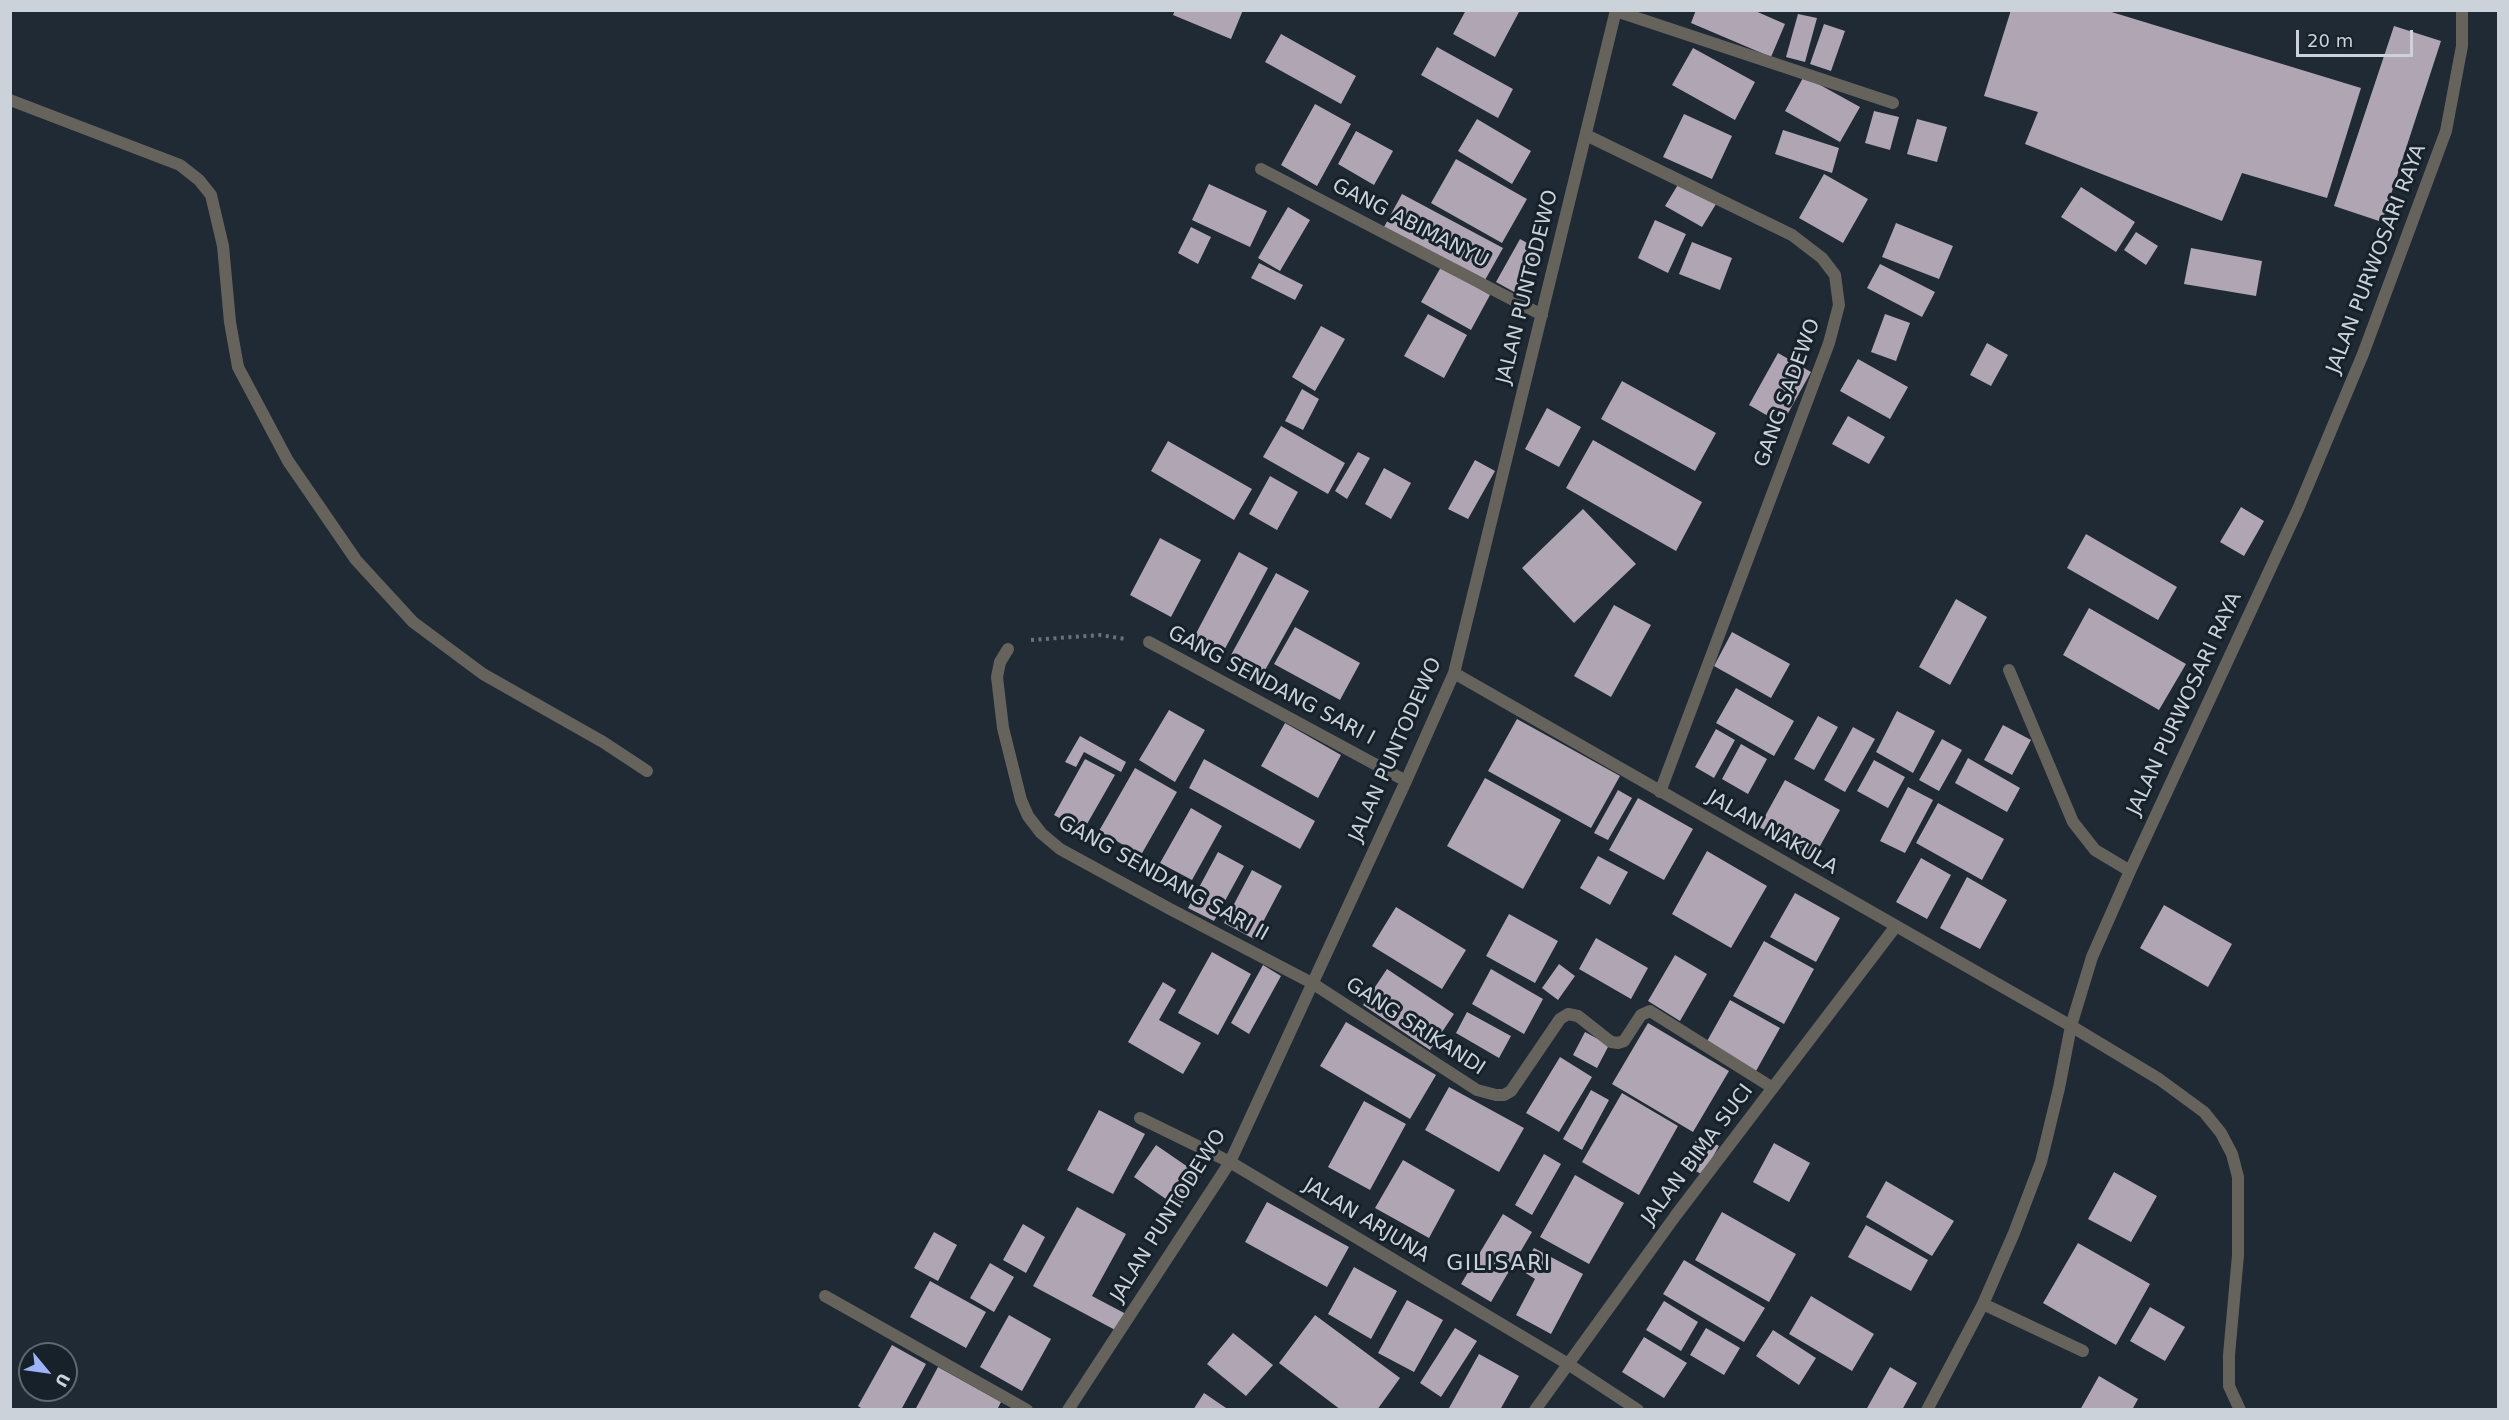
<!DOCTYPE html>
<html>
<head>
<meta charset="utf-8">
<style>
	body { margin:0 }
	#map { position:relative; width:2509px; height:1420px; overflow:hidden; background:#202a34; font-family:"DejaVu Sans",sans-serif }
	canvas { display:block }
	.frame { position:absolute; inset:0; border:12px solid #ccd2d9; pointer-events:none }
	.north { position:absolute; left:18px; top:1342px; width:60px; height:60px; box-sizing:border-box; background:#17212a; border:2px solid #5f6870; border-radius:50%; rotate:119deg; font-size:16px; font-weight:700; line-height:24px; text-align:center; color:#ccd2d9 }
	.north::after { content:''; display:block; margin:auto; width:21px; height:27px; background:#9db4fd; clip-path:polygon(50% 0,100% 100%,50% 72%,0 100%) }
	.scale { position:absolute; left:2296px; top:30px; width:117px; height:27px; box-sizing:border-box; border:3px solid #ccd2d9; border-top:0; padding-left:8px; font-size:18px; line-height:21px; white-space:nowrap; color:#ccd2d9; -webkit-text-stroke:4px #17212a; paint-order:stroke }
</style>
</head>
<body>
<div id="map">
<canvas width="2509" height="1420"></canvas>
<div class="frame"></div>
<div class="north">U</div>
<div class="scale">20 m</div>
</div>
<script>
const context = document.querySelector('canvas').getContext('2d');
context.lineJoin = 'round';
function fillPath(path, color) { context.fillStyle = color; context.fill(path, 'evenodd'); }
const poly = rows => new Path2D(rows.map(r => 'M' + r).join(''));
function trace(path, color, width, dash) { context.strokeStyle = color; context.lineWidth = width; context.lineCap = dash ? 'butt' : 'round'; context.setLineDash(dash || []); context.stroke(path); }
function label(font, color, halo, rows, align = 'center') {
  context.font = font + ' "DejaVu Sans",sans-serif'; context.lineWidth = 6; context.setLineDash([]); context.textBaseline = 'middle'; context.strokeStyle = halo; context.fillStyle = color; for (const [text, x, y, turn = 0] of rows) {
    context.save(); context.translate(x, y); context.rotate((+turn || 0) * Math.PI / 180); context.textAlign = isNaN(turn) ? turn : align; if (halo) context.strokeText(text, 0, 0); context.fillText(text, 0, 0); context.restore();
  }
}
fillPath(poly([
	[1175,10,1243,10,1231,39,1173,15],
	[1466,10,1516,10,1519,12,1495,57,1453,34],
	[1696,10,1753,10,1785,24,1771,57,1691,23],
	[2011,10,2105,10,2361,88,2327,198,2242,173,2222,221,2025,144,2038,112,1984,96],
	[1798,14,1817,18,1805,62,1786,57],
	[1824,24,1845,31,1831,71,1810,64],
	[2394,26,2441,41,2382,222,2334,206],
	[1281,34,1356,76,1341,104,1265,62],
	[1437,47,1513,89,1498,118,1421,75],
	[1693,48,1755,82,1735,120,1672,85],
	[1804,76,1860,107,1840,142,1785,111],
	[1315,104,1351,124,1317,186,1281,165],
	[1874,111,1899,117,1890,150,1865,143],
	[1684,114,1732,136,1712,179,1663,157],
	[1477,119,1531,151,1512,184,1458,151],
	[1917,119,1947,127,1937,162,1907,154],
	[1783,130,1839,148,1832,173,1775,154],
	[1356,131,1393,151,1374,185,1338,164],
	[1456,159,1527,199,1502,243,1431,203],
	[1824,174,1868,199,1843,243,1799,218],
	[1679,183,1716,204,1702,227,1665,206],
	[1209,184,1267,211,1250,247,1192,220],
	[2081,187,2135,222,2116,252,2061,217],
	[1402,194,1503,248,1485,280,1384,227],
	[1288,207,1310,220,1280,271,1258,258],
	[1655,220,1686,234,1668,273,1638,258],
	[1896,223,1953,246,1939,279,1882,257],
	[1191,227,1211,237,1198,264,1178,253],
	[2136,232,2158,246,2146,265,2124,250],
	[1520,239,1540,250,1516,293,1496,282],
	[1692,242,1732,258,1720,290,1679,274],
	[2191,248,2262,261,2256,296,2184,284],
	[1259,263,1303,285,1295,300,1251,278],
	[1880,264,1935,292,1922,317,1867,288],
	[1441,267,1490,295,1471,330,1421,302],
	[1428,314,1467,335,1444,378,1404,356],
	[1885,314,1910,323,1896,361,1871,352],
	[1321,326,1345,339,1315,391,1292,377],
	[1987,343,2008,355,1991,386,1970,375],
	[1778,353,1811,372,1782,424,1749,405],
	[1858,359,1908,387,1890,419,1840,391],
	[1622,381,1716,433,1695,471,1601,419],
	[1302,389,1319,399,1303,430,1285,421],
	[1547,408,1581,427,1559,467,1525,449],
	[1848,416,1885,437,1869,464,1832,444],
	[1281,426,1345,463,1328,494,1263,457],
	[1593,440,1702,502,1676,551,1566,488],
	[1168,441,1252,489,1234,520,1151,471],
	[1358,452,1370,458,1347,499,1335,491],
	[1475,460,1495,471,1468,519,1448,509],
	[1384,468,1411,483,1391,519,1365,504],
	[1270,476,1298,492,1277,530,1249,514],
	[2241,507,2264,521,2244,556,2220,542],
	[1583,509,1636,564,1574,623,1522,568],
	[2086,534,2177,587,2158,620,2067,568],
	[1160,538,1201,560,1171,617,1130,595],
	[1239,552,1268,568,1220,658,1191,643],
	[1276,573,1309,591,1264,672,1231,655],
	[1956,599,1987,617,1950,685,1919,667],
	[1614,605,1651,625,1611,697,1574,676],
	[2089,608,2186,664,2159,710,2063,655],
	[1295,627,1360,663,1340,700,1274,664],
	[1732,632,1790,664,1771,698,1714,666],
	[1736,688,1794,721,1774,756,1716,723],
	[1169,710,1205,730,1175,782,1139,760],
	[1897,711,1935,731,1913,773,1876,752],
	[1818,716,1838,727,1814,770,1794,759],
	[1517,719,1620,776,1591,828,1488,771],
	[1285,723,1341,755,1318,798,1261,766],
	[2003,725,2031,740,2012,775,1984,760],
	[1853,727,1875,739,1845,792,1824,780],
	[1716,729,1735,740,1714,778,1695,767],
	[1080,736,1126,762,1121,772,1084,752,1076,767,1065,762],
	[1942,739,1962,750,1939,791,1919,780],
	[1741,744,1767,759,1748,794,1722,779],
	[1968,758,2020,788,2007,812,1955,783],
	[1085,759,1115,775,1083,831,1054,815],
	[1204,759,1315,821,1300,849,1189,788],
	[1874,760,1905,777,1888,808,1857,791],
	[1135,768,1177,792,1141,855,1099,831],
	[1485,778,1561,820,1523,889,1447,846],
	[1785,780,1840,810,1814,857,1759,827],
	[1908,787,1933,800,1905,853,1880,841],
	[1618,790,1632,798,1608,840,1594,833],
	[1638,798,1693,829,1664,880,1609,850],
	[1938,803,2004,839,1982,880,1916,843],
	[1191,808,1222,826,1192,880,1160,863],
	[1707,851,1767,886,1731,948,1672,914],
	[1218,852,1244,866,1214,921,1188,908],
	[1598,856,1628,872,1610,905,1580,888],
	[1921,858,1951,875,1927,919,1896,902],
	[1252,870,1282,886,1254,939,1224,923],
	[1967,877,2007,900,1980,949,1940,928],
	[1795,893,1840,918,1816,962,1770,937],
	[2164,905,2232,944,2208,987,2140,948],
	[1396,907,1466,950,1442,989,1372,946],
	[1509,914,1558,941,1535,983,1486,956],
	[1596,938,1648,968,1631,999,1579,969],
	[1764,941,1814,969,1784,1024,1733,996],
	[1212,952,1251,974,1218,1035,1178,1013],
	[1675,955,1707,974,1680,1021,1648,1001],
	[1559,964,1575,976,1558,1000,1542,988],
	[1263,965,1281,976,1249,1034,1231,1023],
	[1387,969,1454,1014,1430,1050,1363,1005],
	[1491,969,1543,999,1524,1034,1472,1004],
	[1163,982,1176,990,1159,1020,1201,1043,1183,1074,1128,1042],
	[1730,1000,1780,1028,1756,1071,1706,1043],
	[1467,1012,1511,1036,1499,1058,1456,1033],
	[1346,1022,1436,1075,1410,1119,1320,1066],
	[1648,1023,1729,1071,1693,1132,1612,1084],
	[1585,1032,1609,1045,1597,1068,1573,1055],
	[1560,1057,1592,1077,1559,1132,1526,1113],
	[1449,1087,1524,1128,1499,1172,1425,1130],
	[1591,1090,1609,1100,1582,1150,1563,1139],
	[1622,1093,1678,1126,1639,1195,1582,1162],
	[1364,1101,1406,1124,1370,1190,1328,1167],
	[1099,1110,1145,1134,1113,1194,1067,1170],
	[1699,1135,1719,1146,1703,1175,1683,1164],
	[1774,1143,1810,1163,1789,1202,1753,1182],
	[1156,1145,1201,1176,1179,1208,1134,1177],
	[1544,1154,1561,1164,1532,1215,1515,1205],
	[1403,1160,1455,1190,1429,1238,1375,1208],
	[2114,1172,2157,1196,2131,1242,2088,1219],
	[1575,1175,1624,1203,1589,1264,1540,1237],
	[1886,1181,1954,1221,1932,1256,1866,1217],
	[1267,1202,1349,1247,1327,1287,1245,1242],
	[1077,1207,1126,1234,1092,1296,1126,1314,1117,1331,1033,1286],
	[1722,1212,1796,1254,1769,1302,1695,1260],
	[1503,1214,1532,1232,1491,1302,1461,1284],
	[1023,1224,1045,1237,1026,1273,1003,1260],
	[1866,1225,1928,1260,1911,1291,1848,1257],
	[934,1232,957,1245,938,1281,914,1268],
	[2078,1243,2150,1284,2116,1345,2043,1303],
	[1534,1248,1583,1274,1551,1334,1516,1315,1535,1279,1521,1270],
	[1684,1260,1765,1308,1744,1342,1663,1294],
	[990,1263,1014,1277,994,1312,970,1298],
	[1354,1267,1397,1291,1371,1339,1328,1314],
	[930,1281,986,1312,966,1348,910,1317],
	[1811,1296,1874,1334,1852,1371,1789,1334],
	[1407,1300,1443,1320,1414,1372,1378,1353],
	[1664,1301,1698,1322,1681,1351,1646,1330],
	[2150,1307,2185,1327,2165,1361,2130,1341],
	[1009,1315,1051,1339,1022,1391,980,1367],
	[1315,1315,1400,1378,1377,1410,1341,1410,1279,1363],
	[1455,1328,1477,1341,1441,1397,1420,1383],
	[1706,1328,1740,1348,1724,1375,1690,1355],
	[1773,1330,1816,1358,1799,1385,1756,1356],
	[1233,1333,1273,1365,1246,1396,1207,1364],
	[1644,1337,1687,1363,1664,1398,1622,1372],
	[892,1345,926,1364,901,1410,864,1410,858,1406],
	[1479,1354,1519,1376,1500,1410,1451,1410,1449,1408],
	[938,1367,1001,1402,997,1410,915,1410],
	[1890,1367,1917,1383,1902,1410,1866,1410],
	[2099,1376,2138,1399,2132,1410,2080,1410],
	[1204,1393,1229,1410,1193,1410]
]), '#afa5b3');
trace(poly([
	[1031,640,1100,635,1125,639]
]), '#69727a', 4, [3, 4.5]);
trace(poly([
	[1983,1304,2083,1351]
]), '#66635d', 12);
trace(poly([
	[1616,11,1893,103],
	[10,100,180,165,199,180,211,195,223,246,230,322,238,367,288,461,356,560,413,622,483,674,603,742,647,771],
	[1586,135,1792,235,1822,258,1835,275,1839,305,1829,343,1660,792],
	[1261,169,1542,315],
	[1149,642,1406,781],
	[1008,649,1000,662,997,677,1003,728,1021,800,1028,816,1041,833,1060,849,1170,909,1312,983,1477,1090,1496,1095,1504,1095,1511,1091,1560,1019,1568,1014,1578,1016,1611,1042,1618,1043,1624,1041,1641,1015,1650,1011,1773,1088],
	[2009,670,2073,822,2095,850,2130,871],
	[1454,673,2071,1026,2159,1079,2204,1112,2221,1133,2232,1154,2238,1177,2238,1255,2229,1355,2229,1386,2240,1410],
	[1140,1118,1230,1162,1568,1364,1638,1410],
	[825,1296,1027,1410],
	[1068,1410,1230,1162,1406,781,1454,673,1616,10],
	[1535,1410,1676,1215,1896,926],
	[1927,1410,1983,1304,2014,1233,2041,1162,2059,1088,2071,1026,2092,957,2130,871,2298,509,2363,354,2446,131,2462,46,2462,10]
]), '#66635d', 12);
label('20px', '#ccd2d9', '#17212a', [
	["GANG ABIMANYU",1410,224,27],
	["JALAN PURWOSARI RAYA",2377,259,-69],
	["JALAN PUNTODEWO",1528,287,-76],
	["GANG SADEWO",1788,393,-70],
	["GANG SENDANG SARI I",1271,686,28],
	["JALAN PURWOSARI RAYA",2185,704,-65],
	["JALAN PUNTODEWO",1396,750,-66],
	["JALAN NAKULA",1772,833,30],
	["GANG SENDANG SARI II",1163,879,29],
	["GANG SRIKANDI",1415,1027,33],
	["JALAN BIMA SUCI",1698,1155,-53],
	["JALAN PUNTODEWO",1169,1216,-58],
	["JALAN ARJUNA",1366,1221,31]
]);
context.letterSpacing = '1.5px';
label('22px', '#ccd2d9', '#17212a', [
	["GILISARI",1499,1264]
]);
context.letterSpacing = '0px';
</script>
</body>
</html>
